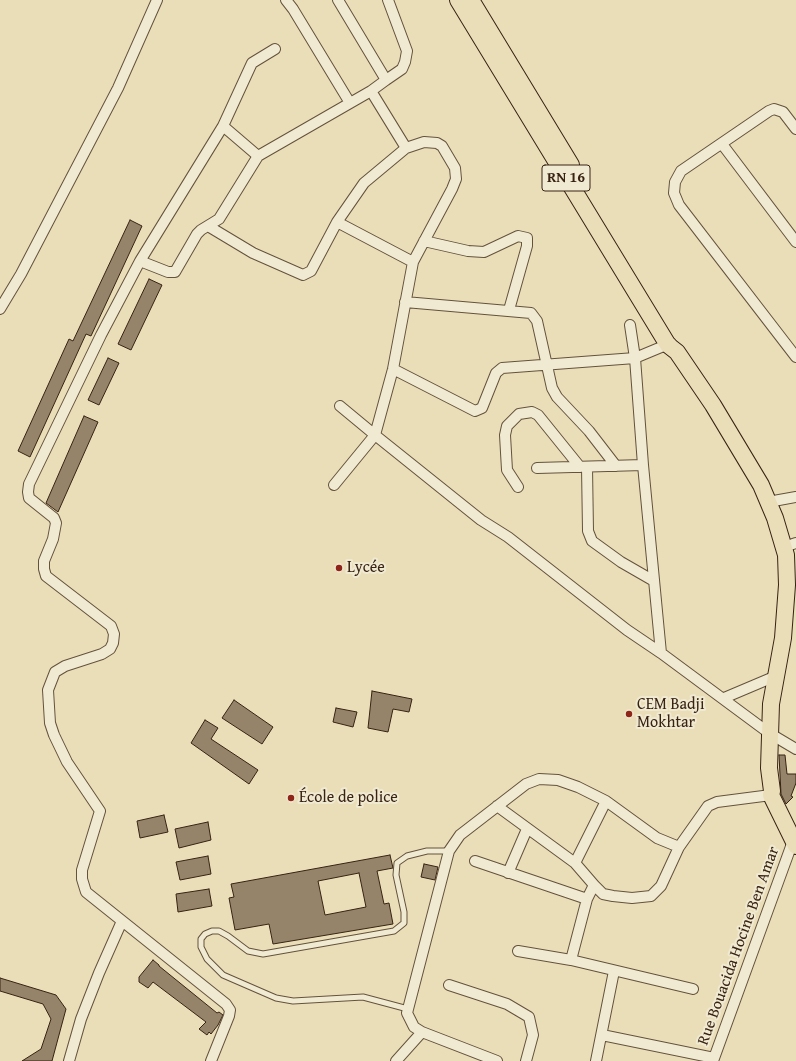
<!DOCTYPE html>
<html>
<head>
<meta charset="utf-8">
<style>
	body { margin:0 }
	canvas { display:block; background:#eadeb9 }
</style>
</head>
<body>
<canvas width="796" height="1061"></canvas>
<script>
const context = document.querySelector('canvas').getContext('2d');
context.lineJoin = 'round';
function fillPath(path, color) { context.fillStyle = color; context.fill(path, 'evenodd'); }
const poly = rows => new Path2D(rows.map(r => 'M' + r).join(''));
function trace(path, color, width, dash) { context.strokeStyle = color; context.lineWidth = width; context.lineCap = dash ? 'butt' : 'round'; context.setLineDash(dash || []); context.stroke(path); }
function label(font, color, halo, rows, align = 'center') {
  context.font = font + ' "Gentium Book Plus",serif'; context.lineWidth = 4; context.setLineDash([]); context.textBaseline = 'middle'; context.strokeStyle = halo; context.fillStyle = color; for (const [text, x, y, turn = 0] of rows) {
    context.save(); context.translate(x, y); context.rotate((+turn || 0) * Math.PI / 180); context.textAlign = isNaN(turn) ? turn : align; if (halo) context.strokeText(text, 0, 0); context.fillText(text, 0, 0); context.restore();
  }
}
const building = poly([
	[130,220,142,226,91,336,86,334,30,457,18,451,69,339,73,341,130,220],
	[149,279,162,285,131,350,118,344,149,279],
	[108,358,119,363,99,405,88,400,108,358],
	[84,416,98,422,58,512,46,503,84,416],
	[372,691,412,699,409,712,393,709,388,732,368,728,372,691],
	[234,700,273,727,262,744,222,718,234,700],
	[336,708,357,712,353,727,333,722,336,708],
	[205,720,218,728,211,739,258,770,249,784,191,743,205,720],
	[779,755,785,755,787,774,796,774,796,783,791,796,793,797,786,804,781,794,779,755],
	[164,815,168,832,140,838,137,821,164,815],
	[208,822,211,840,179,848,175,829,208,822],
	[390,855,393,868,377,871,384,904,389,903,393,924,273,944,269,924,235,930,229,898,234,897,231,884,390,855],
	[359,873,366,907,325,915,318,881,359,873],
	[208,856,211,874,180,880,176,862,208,856],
	[424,864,438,867,435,880,421,877,424,864],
	[209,889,212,906,178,912,176,894,209,889],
	[153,960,159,965,159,966,217,1013,219,1012,223,1015,218,1025,211,1034,209,1032,207,1035,199,1029,206,1022,153,982,148,988,139,982,139,977,153,960],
	[0,978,56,995,66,1009,52,1061,22,1061,41,1049,51,1019,43,1004,0,991,0,978]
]);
fillPath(building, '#958469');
trace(building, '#382313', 1);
const lane = poly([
	[408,1009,363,997,293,1001,276,998,223,975,207,959,201,947,201,939,205,934,212,931,219,931,228,936,248,951,263,954,394,931,404,923,404,912,396,875,397,863,407,856,427,851,449,851]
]);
const street = poly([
	[286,0,293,9,350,103],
	[338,0,386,80,402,69,405,62,407,51,388,0],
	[371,91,386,80],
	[796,129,783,112,774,109,769,111,681,171,675,182,674,193,679,205,796,357],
	[722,144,796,242],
	[258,156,223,126,252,63,275,49],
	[337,222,413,262],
	[208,226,253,253,303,275,311,271,337,222,364,183,406,148,424,142,437,143,442,146,455,168,456,179,452,189,413,262,393,369,375,435,334,485],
	[424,241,468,251,484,252,518,236,527,238,527,246,509,310],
	[140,261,223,126],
	[405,302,531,313,537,321,552,388,557,397,589,431,616,466],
	[0,309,21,274,118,88,157,0],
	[630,325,635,358,643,465,661,653,769,733,796,749],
	[393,369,475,411,482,408,496,373,502,368,635,358,671,343],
	[340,406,375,435,481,520,508,537,627,630,661,653],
	[587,467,588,531,592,541,621,562,654,581],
	[537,468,643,465],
	[518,487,507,470,505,435,507,426,519,414,532,412,538,415,580,467],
	[768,502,796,497],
	[784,547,796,543],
	[724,698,776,676],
	[497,806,575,863,594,885],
	[475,861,587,899],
	[575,863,606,801],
	[508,873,527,829],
	[518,951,571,960,693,989],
	[571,960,587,899,594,885,603,894,613,896,632,898,651,896,661,886,679,847,708,806,717,802,771,795],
	[449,985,507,1004,529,1017,533,1035,526,1061],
	[602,1035,714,1058],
	[69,1061,81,1019,99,973,122,921],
	[211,1061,229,1016,230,1010,226,1004,86,892,82,879,82,870,100,811,67,762,54,735,50,723,48,690,55,672,65,666,102,654,110,649,113,643,114,634,111,626,46,576,44,569,44,561,53,539,56,523,54,518,29,498,28,492,29,484,101,335,140,261,168,272,175,272,197,234,201,230,219,219,258,156,371,91,406,148],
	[396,1061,422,1032],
	[497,1061,422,1032,414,1027,407,1013,449,851,460,835,526,784,539,779,558,780,578,787,606,801,657,838,679,847],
	[596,1061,614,971],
	[713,1061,793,841]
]);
const primary = poly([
	[458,0,668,345,677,352,713,405,761,485,775,518,786,555,787,585,783,638,771,704,769,768,772,791,771,795,796,846],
	[471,0,571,165]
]);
trace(lane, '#64523c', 7);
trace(street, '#64523c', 12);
trace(primary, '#382313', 18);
trace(lane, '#f1ead2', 5);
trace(street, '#f1ead2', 10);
trace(primary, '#eadeb9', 16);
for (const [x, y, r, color] of [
	[339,568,4,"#8f2418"],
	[629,714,4,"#8f2418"],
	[291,798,4,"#8f2418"]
]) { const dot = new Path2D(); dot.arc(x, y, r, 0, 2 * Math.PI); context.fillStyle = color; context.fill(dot); trace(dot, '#f1ead2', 1.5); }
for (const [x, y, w] of [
	[566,178,48]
]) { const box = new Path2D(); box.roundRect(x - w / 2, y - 13, w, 26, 3); context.fillStyle = '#f1ead2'; context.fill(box); trace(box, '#382313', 1); }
label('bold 15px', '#382313', null, [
	["RN 16",566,178]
]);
label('16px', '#382313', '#f1ead2', [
	["Lycée",347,568],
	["CEM Badji",637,705],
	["Mokhtar",637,723],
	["École de police",299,798]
], 'left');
label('16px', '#382313', '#f1ead2', [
	["Rue Bouacida Hocine Ben Amar",739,946,-70]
]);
</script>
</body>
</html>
